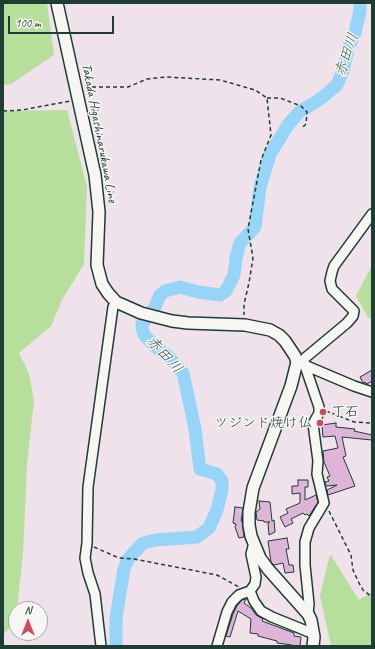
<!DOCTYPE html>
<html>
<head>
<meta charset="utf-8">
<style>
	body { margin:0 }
	#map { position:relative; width:375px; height:649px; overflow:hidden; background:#efe2ea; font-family:Caveat,sans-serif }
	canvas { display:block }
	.frame { position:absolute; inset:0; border:4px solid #1f3d34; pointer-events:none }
	.north { position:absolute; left:8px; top:601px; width:40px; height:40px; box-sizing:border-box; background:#f6f6f2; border:1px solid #a0aca6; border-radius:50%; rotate:0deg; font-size:11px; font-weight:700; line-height:16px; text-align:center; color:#1f3d34 }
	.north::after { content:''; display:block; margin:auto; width:14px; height:18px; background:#d1495b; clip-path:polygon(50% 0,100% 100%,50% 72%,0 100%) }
	.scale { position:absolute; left:8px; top:16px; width:106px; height:18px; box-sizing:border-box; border:2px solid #1f3d34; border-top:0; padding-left:5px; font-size:12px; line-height:14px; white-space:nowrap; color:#1f3d34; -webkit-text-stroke:3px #f6f6f2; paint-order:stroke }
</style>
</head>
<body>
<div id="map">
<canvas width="375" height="649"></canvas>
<div class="frame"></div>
<div class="north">N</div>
<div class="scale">100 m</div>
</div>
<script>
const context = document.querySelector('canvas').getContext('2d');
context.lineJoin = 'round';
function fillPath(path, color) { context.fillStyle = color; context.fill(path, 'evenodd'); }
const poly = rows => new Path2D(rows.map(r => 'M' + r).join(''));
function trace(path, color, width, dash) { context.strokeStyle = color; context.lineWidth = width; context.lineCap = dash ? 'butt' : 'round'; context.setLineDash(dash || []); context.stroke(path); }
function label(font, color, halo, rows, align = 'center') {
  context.font = font + ' Caveat,"Klee One",sans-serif'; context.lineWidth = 3; context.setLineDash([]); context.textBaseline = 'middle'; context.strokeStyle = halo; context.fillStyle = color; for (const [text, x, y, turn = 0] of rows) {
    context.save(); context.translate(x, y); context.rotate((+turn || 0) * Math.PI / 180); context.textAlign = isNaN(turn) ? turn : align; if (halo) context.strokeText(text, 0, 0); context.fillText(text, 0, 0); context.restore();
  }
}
fillPath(poly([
	[3,3,47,3,54,55,11,84,3,85],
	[67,110,87,187,84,264,62,300,51,326,19,353,29,374,34,400,27,464,23,554,17,609,16,609,16,621,3,635,3,111],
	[372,265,372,320,368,317,356,296],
	[330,554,359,600,372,592,372,646,331,646,320,596]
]), '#b6df9b');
trace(poly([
	[116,646,116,618,124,569,128,559,143,543,156,540,197,537,209,528,217,510,222,490,222,481,217,474,200,469,195,429,183,373,168,356,157,348,145,336,142,329,142,324,155,307,160,295,165,291,180,287,198,292,220,295,226,291,234,275,236,258,240,243,255,227,260,187,270,154,288,125,299,112,319,100,337,85,343,71,348,49,355,33,360,11,360,3]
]), '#97d5f8', 13);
const building = poly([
	[372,370,372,381,367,384,365,382,363,383,360,377,372,370],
	[336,423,336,427,355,429,354,431,372,435,372,440,342,437,346,456,343,457,355,486,328,495,327,490,337,485,326,486,325,482,329,481,327,477,330,476,324,462,323,451,338,448,335,436,323,437,322,425,336,423],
	[298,480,308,480,308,487,305,487,305,500,316,495,318,502,309,516,307,514,305,515,303,513,291,519,293,523,285,527,280,517,288,513,286,509,300,503,300,493,292,494,292,486,298,486,298,480],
	[259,501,270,502,272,521,274,520,275,532,269,535,268,523,270,522,264,522,264,521,257,520,256,512,260,509,259,501],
	[235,507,243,508,241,521,242,521,244,537,239,538,235,527,236,524,233,523,235,507],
	[287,538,289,549,286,549,289,565,293,565,294,572,285,573,283,563,274,565,271,562,268,541,287,538],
	[246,599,244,603,251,608,256,615,263,619,262,621,294,633,294,636,301,637,300,646,292,646,292,645,277,643,277,641,258,636,258,634,250,633,251,619,238,611,230,637,226,636,233,614,237,606,242,600,246,599]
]);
fillPath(building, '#dfb4d9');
trace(building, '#1f3d34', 1);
const minor = poly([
	[302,364,354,386,372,392],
	[303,365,305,358,347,323,353,316,354,311,332,289,330,281,332,272,334,266,372,214],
	[305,366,319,407,319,413,313,424,318,461,317,474,324,503,309,528,305,542,305,565,309,604,308,614],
	[250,591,254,601,261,611,272,617,314,634],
	[101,646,95,594,88,573,85,558,87,543,88,487,113,307,116,302],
	[217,646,227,612,232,602,239,595,250,591,255,584,256,577,251,554,254,543]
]);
const major = poly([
	[57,3,95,175,99,212,97,265,102,284,108,293,116,302,123,305,141,313,172,321,188,323,245,325,270,330,279,335,285,341,295,356,297,362,291,386,253,488,249,512,249,525,251,536,260,558,268,569,308,614,311,620,314,637,313,646]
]);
trace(minor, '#1f3d34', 12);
trace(major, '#1f3d34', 14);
trace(poly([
	[85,87,128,87,147,79,166,77,220,80,255,90,267,98,271,135,261,160,248,229,253,258,249,283,244,304,244,315],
	[267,98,280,98,301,106,307,112,306,124,302,128],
	[3,111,22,110,70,101],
	[326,411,354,422,372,423],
	[329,511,351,555,353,570,358,581,363,590,372,597],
	[94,547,119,558,134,559,217,575,239,587]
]), '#1f3d34', 1.5, [4, 3]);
trace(minor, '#f6f6f2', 9);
trace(major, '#f6f6f2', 11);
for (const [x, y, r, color] of [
	[323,412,4,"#d1495b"],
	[320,423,4,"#d1495b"]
]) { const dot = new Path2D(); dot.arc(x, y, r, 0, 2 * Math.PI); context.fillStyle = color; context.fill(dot); trace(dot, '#f6f6f2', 1.5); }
label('14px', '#1f3d34', '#f6f6f2', [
	["Takada Higashinarukawa Line",99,133,79]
]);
label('14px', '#1f3d34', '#f6f6f2', [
	["丁石",331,412],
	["ツジンド焼け仏",312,423,"right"]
], 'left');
label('italic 15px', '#375b5b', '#f6f6f2', [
	["赤田川",347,55,-71],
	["赤田川",164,355,48]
]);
</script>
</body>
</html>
